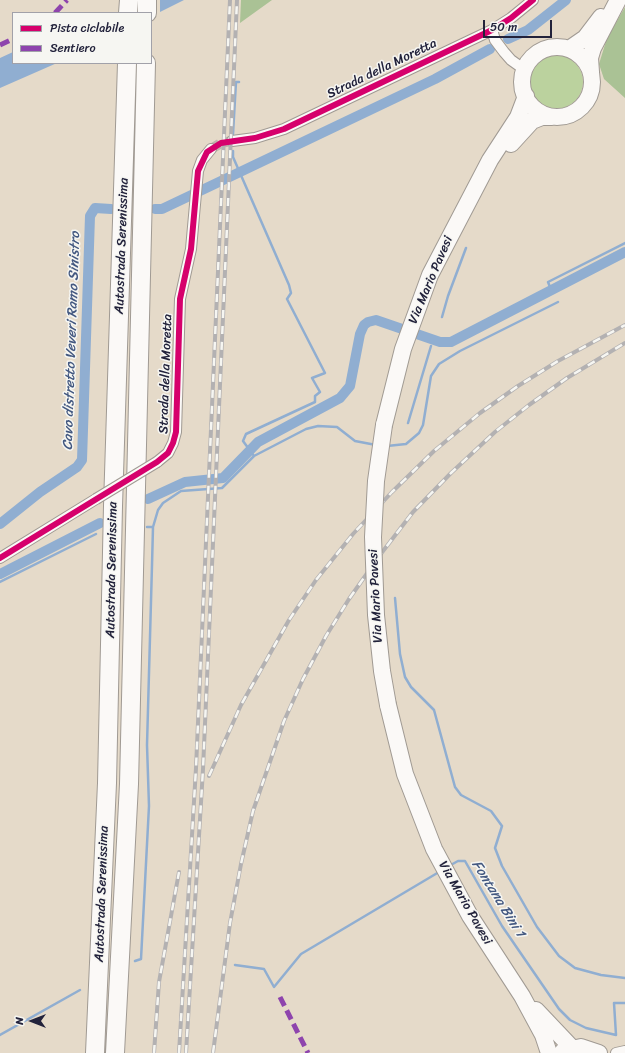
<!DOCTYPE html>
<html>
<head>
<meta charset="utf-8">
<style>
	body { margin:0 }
	#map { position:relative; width:625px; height:1053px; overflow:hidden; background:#e5dac9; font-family:Sriracha,sans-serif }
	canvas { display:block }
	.legend { position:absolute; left:12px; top:12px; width:140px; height:52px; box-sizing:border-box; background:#f6f6f2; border:1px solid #a1a1a9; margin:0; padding:5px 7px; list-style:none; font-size:12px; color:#22223b }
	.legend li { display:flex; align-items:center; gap:8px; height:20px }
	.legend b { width:20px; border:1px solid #a1a1a9 }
	.north { position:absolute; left:12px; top:1001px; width:40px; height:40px; -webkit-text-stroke:3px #f6f6f2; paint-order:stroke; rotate:270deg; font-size:11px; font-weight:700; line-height:16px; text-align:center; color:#22223b }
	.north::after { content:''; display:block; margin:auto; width:14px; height:18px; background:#22223b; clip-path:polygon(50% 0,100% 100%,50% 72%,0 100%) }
	.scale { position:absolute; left:483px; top:20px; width:69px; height:18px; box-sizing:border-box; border:2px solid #22223b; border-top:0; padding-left:5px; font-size:12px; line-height:14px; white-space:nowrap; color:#22223b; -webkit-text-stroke:3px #f6f6f2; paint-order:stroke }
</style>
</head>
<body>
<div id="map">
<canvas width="625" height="1053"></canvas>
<ul class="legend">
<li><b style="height:5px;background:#d6006c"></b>Pista ciclabile</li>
<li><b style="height:5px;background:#8e44ad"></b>Sentiero</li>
</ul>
<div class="north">N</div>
<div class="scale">50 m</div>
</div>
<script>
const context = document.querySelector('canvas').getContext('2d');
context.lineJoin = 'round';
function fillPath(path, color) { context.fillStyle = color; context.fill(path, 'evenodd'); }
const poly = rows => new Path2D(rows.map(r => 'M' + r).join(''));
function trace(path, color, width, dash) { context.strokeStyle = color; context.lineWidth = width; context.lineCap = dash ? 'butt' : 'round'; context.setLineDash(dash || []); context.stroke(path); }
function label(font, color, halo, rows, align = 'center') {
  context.font = font + ' Sriracha,sans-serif'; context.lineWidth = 3; context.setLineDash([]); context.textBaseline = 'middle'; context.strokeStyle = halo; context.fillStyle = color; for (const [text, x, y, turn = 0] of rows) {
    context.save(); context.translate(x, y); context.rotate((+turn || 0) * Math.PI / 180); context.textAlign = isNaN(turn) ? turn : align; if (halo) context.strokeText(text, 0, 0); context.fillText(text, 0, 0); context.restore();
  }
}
fillPath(poly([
	'529 82a27 27 0 1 1 54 0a27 27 0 1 1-54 0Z'
]), '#bbd29e');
fillPath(poly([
	[241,0,272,0,240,23],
	[625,7,625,98,604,79,599,64,607,38]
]), '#aac295');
fillPath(poly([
	[160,0,184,0,160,12],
	[13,52,13,63,57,63,0,88,0,58]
]), '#90aed1');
trace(poly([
	[233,134,236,82,239,82],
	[233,151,233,157,289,285,291,293,287,299,325,373,312,378,320,392,315,396,315,402,246,434,243,441,254,456],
	[550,287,548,282,625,243],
	[442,317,448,296,466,248],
	[408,423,431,346],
	[387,446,406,444,419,433,423,425,431,376,439,364,460,351,558,302],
	[147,527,153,527],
	[0,582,96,534],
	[395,598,400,654,405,677,411,687,434,710,455,787,461,795,491,811,502,826,495,848,502,866,537,927,559,956,575,968,601,975,625,978],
	[449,866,458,861,465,861,502,926,559,1009,570,1020,586,1028,616,1035,614,1003,625,1003],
	[135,961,141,959,149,806,147,745,152,565,153,527,158,510,163,503,181,491,222,488,254,456,306,429,318,426,337,427,355,441,376,445],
	[235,965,264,969,274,987,301,954,439,872],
	[0,1035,80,990]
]), '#90aed1', 2.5);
trace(poly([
	[508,39,528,30,566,0],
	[155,209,162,209,240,172,435,79,490,49],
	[148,499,185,482,223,478,258,442,340,398,350,386,360,334,364,325,368,322,376,320,440,342,451,342,625,252],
	[0,524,40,492,77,467,82,460,90,216,95,208,111,209],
	[0,574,100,523]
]), '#90aed1', 10);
trace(poly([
	[211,149,221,143,232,141]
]), '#beb5ad', 10, [10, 5]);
const minor = poly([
	[492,30,495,40,504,52,511,60,525,70],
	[232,141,255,138,284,129,492,30,511,18,533,0],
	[157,462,168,453,173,443,176,432,180,299,191,249,198,171,202,160,211,149],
	[0,558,96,499],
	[616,1053,625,1051]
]);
const primary = poly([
	'522 82a35 35 0 1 1 70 0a35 35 0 1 1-70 0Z',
	[569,49,585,38,601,17],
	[591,72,590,58,593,48,618,0],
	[511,144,532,121,542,117,552,117],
	[384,425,403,349,430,275,490,160,518,117,526,96],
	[388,705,405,774,434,849,470,916,522,996,543,1035,549,1053],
	[536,1010,572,1048],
	[563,1051,581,1047,599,1053]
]);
const motorway = poly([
	[128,13,129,0],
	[147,13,147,0],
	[95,1053,107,783,113,506,127,63],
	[115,1053,129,784,146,63]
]);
trace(minor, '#a09a93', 12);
trace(primary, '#a09a93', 18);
trace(motorway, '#a09a93', 20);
trace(minor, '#fbf9f7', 10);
trace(primary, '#fbf9f7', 16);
trace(motorway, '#fbf9f7', 18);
const rail = poly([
	[209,776,241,705,289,620,316,580,353,534,392,492,434,451,480,413,518,386,558,361,625,325],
	[154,1053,159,982,179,872],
	[179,1053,196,768,230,0],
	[186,1053,203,769,237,0],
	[213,1053,230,923,241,864,253,811,284,721,303,679,326,636,349,599,380,555,413,512,451,473,495,432,529,405,567,378,625,343]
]);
trace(rail, '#b3b1b2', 4);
trace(rail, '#f6f6f2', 2.5, [8]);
const minorBridge = poly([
	[96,499,157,462]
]);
const primaryBridge = poly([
	[384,425,376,481,373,537,376,615,382,671,388,705]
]);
trace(minorBridge, '#a09a93', 12, []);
trace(primaryBridge, '#a09a93', 18, []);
trace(minorBridge, '#fbf9f7', 10);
trace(primaryBridge, '#fbf9f7', 16);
trace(poly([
	[55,13,67,0],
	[0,45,13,39],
	[280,997,308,1053]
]), '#8e44ad', 5, [10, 5]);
trace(poly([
	[0,558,157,462,168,453,173,443,176,432,180,299,191,249,198,171,207,152,221,143,255,138,284,129,492,30,511,18,533,0]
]), '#d6006c', 6);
label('13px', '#22223b', '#f6f6f2', [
	["Strada della Moretta",382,69,-26],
	["Autostrada Serenissima",122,246,-88],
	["Via Mario Pavesi",431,280,-67],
	["Strada della Moretta",166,374,-88],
	["Autostrada Serenissima",112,570,-89],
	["Via Mario Pavesi",376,596,-93],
	["Autostrada Serenissima",102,894,-88],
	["Via Mario Pavesi",465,903,60]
]);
label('italic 14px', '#435880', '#f6f6f2', [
	["Cavo distretto Veveri Ramo Sinistro",72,341,-88],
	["Fontana Bini 1",498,899,58]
]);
</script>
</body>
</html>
